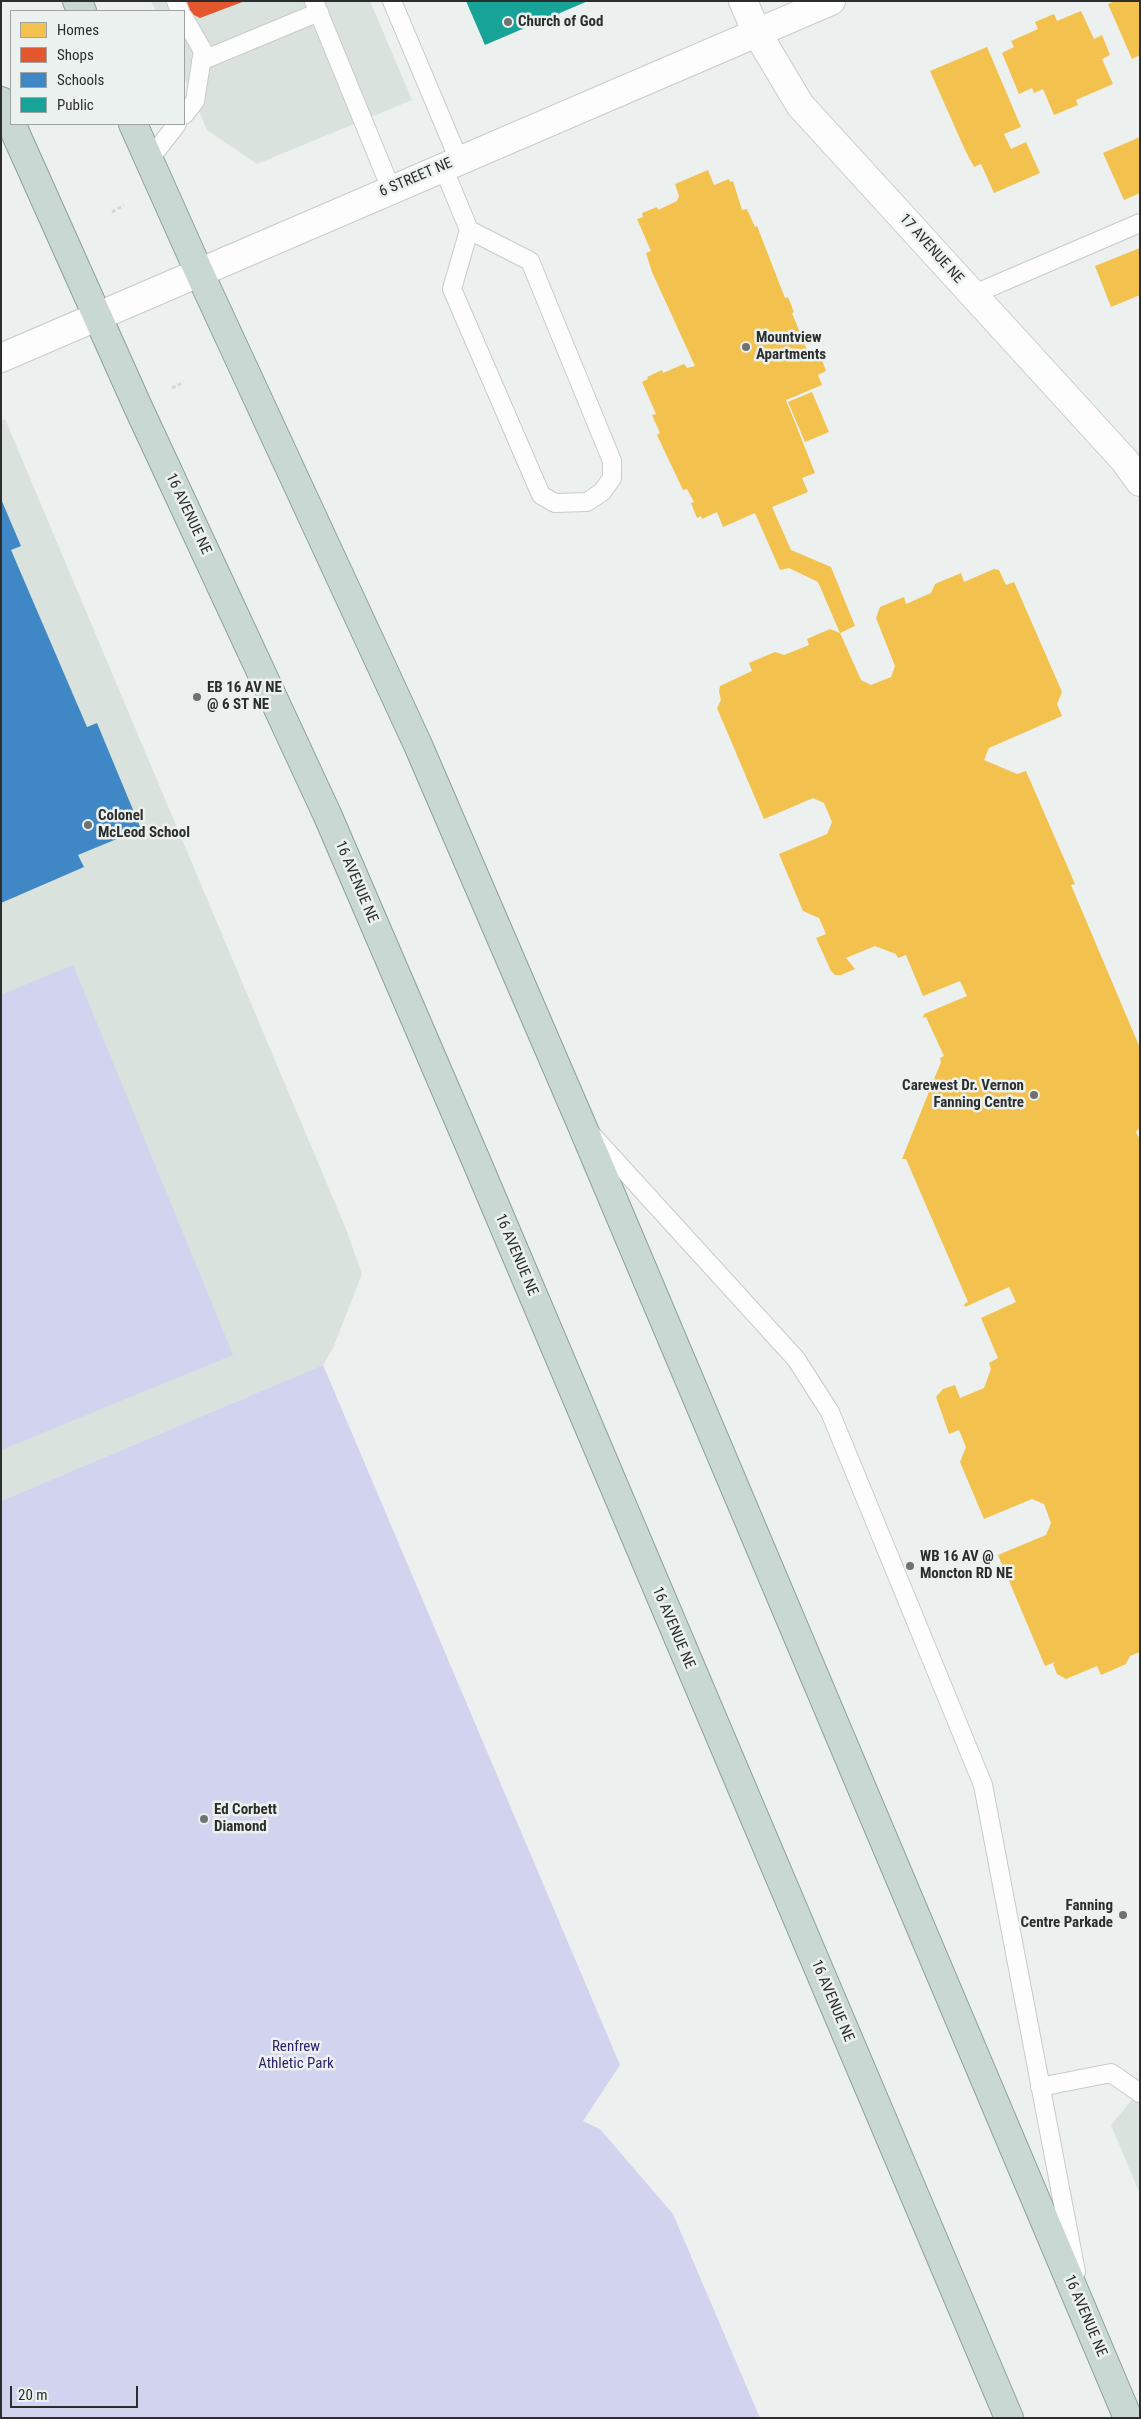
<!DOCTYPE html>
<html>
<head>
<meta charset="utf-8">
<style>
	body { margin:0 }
	#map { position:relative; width:1141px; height:2419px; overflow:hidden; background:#ecf0ee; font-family:"Roboto Condensed",sans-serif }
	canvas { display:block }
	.frame { position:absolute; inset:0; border:2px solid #2c2e2d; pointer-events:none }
	.legend { position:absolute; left:10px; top:10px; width:175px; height:115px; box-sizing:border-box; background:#ebf1ee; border:1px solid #9fa3a1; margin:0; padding:6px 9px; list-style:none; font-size:15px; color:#2c2e2d }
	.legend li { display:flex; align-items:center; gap:10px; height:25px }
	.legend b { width:25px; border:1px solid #9fa3a1 }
	.scale { position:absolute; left:10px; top:2386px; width:128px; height:22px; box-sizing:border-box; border:2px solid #2c2e2d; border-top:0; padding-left:6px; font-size:15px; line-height:18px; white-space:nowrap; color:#2c2e2d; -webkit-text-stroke:4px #ebf1ee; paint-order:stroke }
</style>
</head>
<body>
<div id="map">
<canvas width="1141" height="2419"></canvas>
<div class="frame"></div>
<ul class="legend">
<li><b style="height:14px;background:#f2c14e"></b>Homes</li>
<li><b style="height:14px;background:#e4572e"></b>Shops</li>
<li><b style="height:14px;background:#3f88c5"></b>Schools</li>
<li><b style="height:14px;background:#17a398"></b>Public</li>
</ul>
<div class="scale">20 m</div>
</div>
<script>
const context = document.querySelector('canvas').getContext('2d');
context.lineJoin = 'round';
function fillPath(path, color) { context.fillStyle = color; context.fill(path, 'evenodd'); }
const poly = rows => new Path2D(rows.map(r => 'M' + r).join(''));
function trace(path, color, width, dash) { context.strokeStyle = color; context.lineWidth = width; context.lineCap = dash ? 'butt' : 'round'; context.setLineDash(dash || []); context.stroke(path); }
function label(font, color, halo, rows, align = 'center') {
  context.font = font + ' "Roboto Condensed",sans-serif'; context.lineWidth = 5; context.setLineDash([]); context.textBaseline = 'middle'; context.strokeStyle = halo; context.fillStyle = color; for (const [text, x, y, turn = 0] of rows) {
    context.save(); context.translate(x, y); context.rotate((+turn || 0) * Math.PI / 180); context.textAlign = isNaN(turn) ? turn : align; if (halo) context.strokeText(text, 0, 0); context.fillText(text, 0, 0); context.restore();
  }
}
fillPath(poly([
	[151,1,370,1,412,100,257,164,207,130,184,77,184,11,156,11],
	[5,419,346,1229,362,1274,333,1348,323,1365,1,1501,1,421],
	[1140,2090,1140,2194,1111,2125]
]), '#d9e2dd');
fillPath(poly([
	[73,965,233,1355,1,1450,1,995],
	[323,1365,620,2065,583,2121,600,2129,673,2214,760,2418,1,2418,1,1501]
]), '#d2d3ef');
fillPath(poly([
	[1115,1,1140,1,1140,55,1132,59,1108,4],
	[1081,11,1094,39,1102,35,1110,55,1102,59,1113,84,1076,100,1078,105,1054,115,1043,89,1034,93,1032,88,1019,94,1002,53,1014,47,1011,41,1038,29,1035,22,1054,14,1057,21],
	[987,47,1021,127,1004,134,1011,149,1026,142,1040,173,994,193,981,164,974,167,965,150,930,71],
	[1140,137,1140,193,1124,200,1103,153],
	[708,170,714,185,729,179,730,182,733,181,742,210,747,209,755,227,757,226,785,298,788,297,794,312,792,313,809,355,819,352,826,371,818,375,822,385,786,400,815,473,802,478,808,492,772,507,791,550,831,567,855,626,840,633,818,582,789,568,780,570,755,513,723,527,717,512,702,519,701,516,697,518,691,503,694,502,687,489,683,490,657,435,660,433,652,415,656,414,642,382,648,379,647,377,662,370,663,373,684,364,687,368,695,366,652,272,646,253,651,251,637,219,643,217,642,213,657,207,658,210,677,201,679,196,675,184],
	[1140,248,1140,295,1111,307,1095,266],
	[812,392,829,432,805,442,788,402],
	[994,569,999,570,1006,585,1014,582,1062,692,1057,704,1062,716,989,748,984,760,1017,774,1026,771,1075,884,1071,885,1140,1048,1140,1127,1136,1132,1140,1140,1140,1652,1130,1656,1126,1664,1101,1675,1097,1666,1066,1679,1057,1674,1053,1664,1055,1662,1045,1666,998,1555,1046,1535,1051,1523,1044,1504,1032,1499,984,1519,960,1462,966,1447,959,1430,949,1434,936,1397,943,1389,955,1385,960,1398,984,1388,991,1369,989,1363,998,1358,981,1318,1016,1302,1009,1287,965,1307,964,1304,968,1302,906,1159,902,1159,941,1062,940,1058,944,1056,926,1017,923,1018,924,1014,967,996,960,981,923,996,906,955,898,958,896,954,875,946,846,958,855,969,841,975,835,975,831,971,816,938,826,934,819,918,803,911,779,854,827,834,832,822,824,803,813,798,764,819,717,708,721,700,719,692,720,686,752,671,749,663,775,652,784,655,809,645,807,639,830,629,840,633,861,680,871,685,891,677,895,666,876,618,880,607,904,597,906,604,931,593,935,584,961,573,964,582]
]), '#f2c14e');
fillPath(poly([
	[184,1,245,1,200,18,188,12]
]), '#e4572e');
fillPath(poly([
	[1,499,21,546,11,550,87,727,97,723,141,829,78,855,84,867,1,903]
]), '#3f88c5');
fillPath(poly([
	[466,1,588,1,485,45]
]), '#17a398');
const service = poly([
	[176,1,180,11],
	[314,1,391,189],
	[392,1,459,160],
	[184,18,203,51,195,101,184,115],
	[201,61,319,12],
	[149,160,177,124],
	[443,167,469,230,452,289,541,495,555,503,587,502,602,492,612,478,612,461,530,261,469,230],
	[972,295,1140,223],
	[592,1135,796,1359,830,1412,983,1785,1076,2272],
	[1040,2087,1111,2073,1140,2093]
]);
const minor = poly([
	[743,1,757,33,800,105,1125,461,1140,482]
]);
const tertiary = poly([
	[1,358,831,1]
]);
const trunk = poly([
	[77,1,82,11],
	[1,101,138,407,327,814,475,1158,1009,2418],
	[133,124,200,274,418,745,580,1121,1128,2418]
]);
trace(service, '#c8cbc9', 20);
trace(minor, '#c8cbc9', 30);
trace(tertiary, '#c8cbc9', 30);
trace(trunk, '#8da099', 30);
trace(poly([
	[112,212,124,205],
	[172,388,184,382]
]), '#d6d6d6', 3, [4, 2.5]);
trace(service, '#fcfdfc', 18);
trace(minor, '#fcfdfc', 28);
trace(tertiary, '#fcfdfc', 28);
trace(trunk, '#cad8d4', 28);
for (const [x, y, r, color] of [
	[508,22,5,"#6f7271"],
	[746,347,5,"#6f7271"],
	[197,697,5,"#6f7271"],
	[88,825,5,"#6f7271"],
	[1034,1095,5,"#6f7271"],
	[910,1566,5,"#6f7271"],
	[204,1819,5,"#6f7271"],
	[1123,1915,5,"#6f7271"]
]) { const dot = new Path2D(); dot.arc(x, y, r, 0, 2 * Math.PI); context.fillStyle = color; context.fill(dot); trace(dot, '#ebf1ee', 2); }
label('bold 15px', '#2c2e2d', '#ebf1ee', [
	["Church of God",518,22],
	["Mountview",756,338],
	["Apartments",756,355],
	["EB 16 AV NE",207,688],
	["@ 6 ST NE",207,705],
	["Colonel",98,816],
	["McLeod School",98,833],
	["Carewest Dr. Vernon",1024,1086,"right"],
	["Fanning Centre",1024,1103,"right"],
	["WB 16 AV @",920,1557],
	["Moncton RD NE",920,1574],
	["Ed Corbett",214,1810],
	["Diamond",214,1827],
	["Fanning",1113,1906,"right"],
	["Centre Parkade",1113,1923,"right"]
], 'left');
label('15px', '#2c2e2d', '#ebf1ee', [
	["6 STREET NE",416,178,-23],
	["17 AVENUE NE",931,249,48],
	["16 AVENUE NE",188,514,65],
	["16 AVENUE NE",356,882,67],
	["16 AVENUE NE",516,1255,67],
	["16 AVENUE NE",673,1628,67],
	["16 AVENUE NE",832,2001,67],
	["16 AVENUE NE",1085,2316,67]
]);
label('15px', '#30226c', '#ebf1ee', [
	["Renfrew",296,2047],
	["Athletic Park",296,2064]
]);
</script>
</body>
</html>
